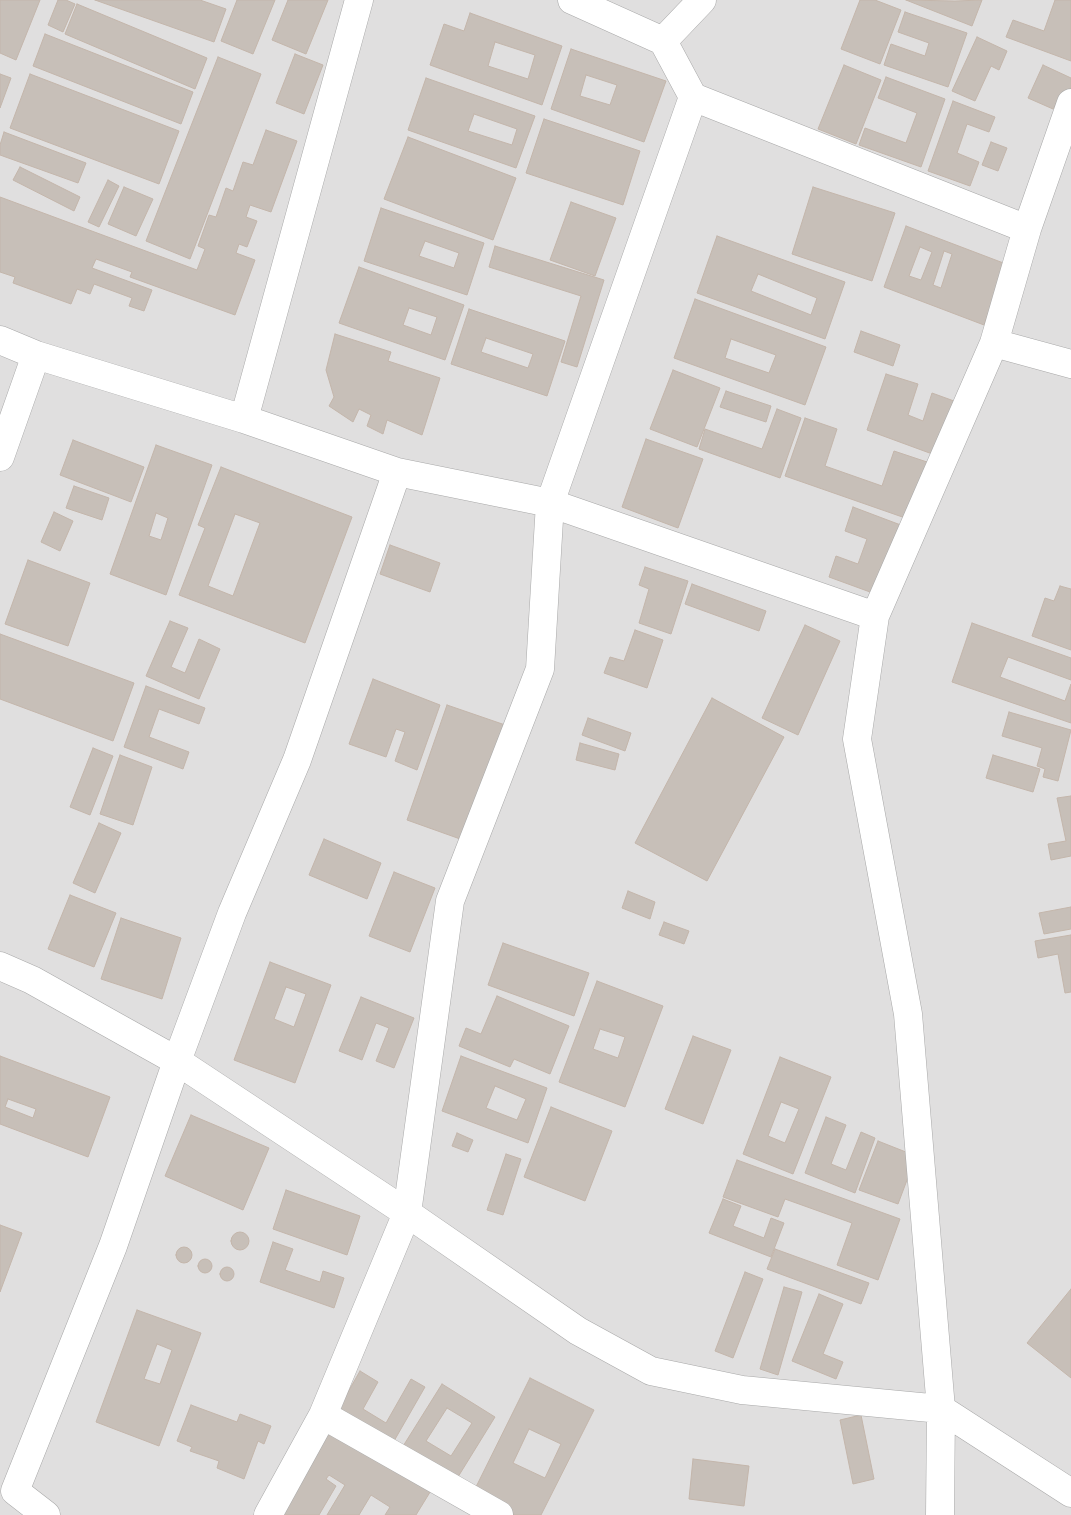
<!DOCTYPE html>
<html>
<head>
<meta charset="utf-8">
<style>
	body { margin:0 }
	canvas { display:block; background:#f2efe9 }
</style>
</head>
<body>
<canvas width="1071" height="1515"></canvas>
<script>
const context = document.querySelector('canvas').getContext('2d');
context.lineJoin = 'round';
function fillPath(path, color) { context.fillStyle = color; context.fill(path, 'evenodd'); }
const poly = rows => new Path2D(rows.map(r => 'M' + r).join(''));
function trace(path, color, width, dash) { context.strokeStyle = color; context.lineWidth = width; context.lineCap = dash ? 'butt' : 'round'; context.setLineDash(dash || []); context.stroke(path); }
fillPath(poly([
	[0,0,1071,0,1071,1515,0,1515]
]), '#e0dfdf');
const building = poly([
	[0,0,40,0,16,60,0,53,0,0],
	[58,0,66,0,75,4,63,32,48,25,58,0],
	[95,0,200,0,226,9,214,42,95,0],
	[237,0,275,0,253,54,221,41,237,0],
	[288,0,328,0,306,54,272,40,288,0],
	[860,0,875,0,901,10,880,64,841,49,860,0],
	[906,0,955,1,982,0,972,26,906,0],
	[1055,0,1071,0,1071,61,1006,37,1013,20,1044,31,1055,0],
	[77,4,207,58,195,89,65,34,77,4],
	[905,12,967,33,948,87,884,65,891,44,925,56,929,43,898,32,905,12],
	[470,13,562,46,542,105,430,65,444,24,464,31,470,13],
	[495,42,535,55,528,79,488,66,495,42],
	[45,34,193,92,181,124,33,66,45,34],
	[977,37,1007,51,999,70,991,66,975,101,952,91,977,37],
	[571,49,666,81,644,142,551,109,571,49],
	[586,75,617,85,610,105,580,96,586,75],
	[295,54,323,65,304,114,276,103,295,54],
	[218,57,261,74,190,259,146,241,218,57],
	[844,65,881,80,856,144,818,129,844,65],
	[1043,65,1071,78,1071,93,1066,104,1058,100,1053,109,1028,98,1043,65],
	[0,74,11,78,0,108,0,74],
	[30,74,179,131,159,184,10,128,30,74],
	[886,77,945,99,921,167,859,145,865,128,906,143,917,113,878,98,886,77],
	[426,78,535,116,516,168,408,130,426,78],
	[474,114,517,129,512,145,468,131,474,114],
	[953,101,995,117,989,132,967,124,957,153,979,162,970,186,928,171,953,101],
	[544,119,640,151,623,205,526,173,544,119],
	[266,130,297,141,271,212,250,205,246,217,257,221,247,247,239,244,236,253,255,260,235,315,130,277,132,272,96,259,92,268,152,290,144,311,129,306,132,298,94,284,90,294,77,289,71,304,13,283,15,277,0,272,0,197,197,270,205,249,198,246,209,215,216,217,226,188,233,191,243,162,253,165,266,130],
	[4,132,86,163,78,183,0,155,0,145,4,132],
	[408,137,516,178,493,240,384,199,408,137],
	[991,142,1007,148,998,171,982,165,991,142],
	[20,167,80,197,74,211,13,180,20,167],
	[108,180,119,186,99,227,88,222,108,180],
	[124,187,153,199,136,236,108,224,124,187],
	[813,187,895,213,872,281,792,254,813,187],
	[571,202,616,218,595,276,550,260,571,202],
	[381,208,484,243,467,295,364,261,381,208],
	[425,241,459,253,454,268,419,256,425,241],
	[906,226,1006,264,984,325,884,287,906,226],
	[920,247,932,252,921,280,909,276,920,247],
	[944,251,952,254,941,288,933,285,944,251],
	[717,236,845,282,825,339,697,293,717,236],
	[758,274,817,298,811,315,751,291,758,274],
	[495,246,604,280,577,367,561,362,581,296,489,267,495,246],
	[359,267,464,305,445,360,339,323,359,267],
	[409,308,437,317,431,335,403,325,409,308],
	[695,299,826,347,805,405,674,358,695,299],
	[731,339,776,355,769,373,725,358,731,339],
	[469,309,565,341,547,396,451,364,469,309],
	[486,338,533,354,528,368,481,352,486,338],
	[861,331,900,345,893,366,854,352,861,331],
	[335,334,391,352,388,361,440,378,422,435,387,420,383,434,367,426,371,415,359,409,353,422,329,406,334,397,326,370,335,334],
	[673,370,720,388,697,447,650,429,673,370],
	[886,374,918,384,908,415,923,421,932,393,954,401,935,455,867,430,886,374],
	[726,391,771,406,766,422,720,407,726,391],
	[777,409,801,418,780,478,699,449,705,429,762,449,777,409],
	[805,418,837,429,825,466,882,486,894,451,930,463,911,520,785,476,805,418],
	[646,439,703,459,678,528,622,507,646,439],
	[73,440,144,467,131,502,60,475,73,440],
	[156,445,212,465,166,595,110,574,156,445],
	[156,513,168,518,161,540,149,536,156,513],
	[221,467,352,517,305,643,179,595,205,528,198,525,221,467],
	[235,514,260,523,233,596,208,586,235,514],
	[74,486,109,498,102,520,66,508,74,486],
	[853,507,906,527,881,596,829,577,836,556,858,564,867,539,845,531,853,507],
	[54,512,73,521,60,551,41,542,54,512],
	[390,545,440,563,430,592,380,574,390,545],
	[28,560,90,583,68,646,5,624,28,560],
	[645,567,688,581,671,634,639,623,649,589,639,585,645,567],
	[692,584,766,611,759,631,685,604,692,584],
	[1060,586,1071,589,1071,650,1032,636,1045,598,1054,601,1060,586],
	[170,621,188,628,171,667,185,673,199,639,220,649,199,699,146,676,170,621],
	[972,623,1071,658,1071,680,1008,657,1000,677,1065,701,1071,684,1071,723,952,682,972,623],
	[805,625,840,641,798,735,762,718,805,625],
	[635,630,663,640,647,688,604,673,610,657,624,661,635,630],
	[0,634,134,683,113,741,0,699,0,634],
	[373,679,440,705,417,770,395,761,405,732,396,729,386,757,349,744,373,679],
	[146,686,205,708,199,724,159,709,149,737,189,752,183,769,124,747,146,686],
	[712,698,784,737,707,881,635,843,712,698],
	[447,705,511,727,463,840,407,820,447,705],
	[1009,712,1071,730,1058,781,1043,777,1045,769,1037,766,1042,748,1002,736,1009,712],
	[588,718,631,733,625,751,582,735,588,718],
	[580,743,619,754,615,770,576,760,580,743],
	[93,748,113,756,90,815,70,807,93,748],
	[120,755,152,767,133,825,100,814,120,755],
	[993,755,1040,769,1033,792,986,778,993,755],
	[1071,796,1071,856,1051,860,1048,844,1066,841,1057,798,1071,796],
	[99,823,121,833,95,893,73,883,99,823],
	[324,839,381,863,367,899,309,875,324,839],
	[394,872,435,888,410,952,369,936,394,872],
	[628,891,655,902,650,919,622,908,628,891],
	[70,895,116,913,94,967,48,949,70,895],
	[1071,907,1071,929,1044,934,1039,913,1071,907],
	[121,918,181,938,162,999,101,979,121,918],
	[664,922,689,931,684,944,659,935,664,922],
	[1071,935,1071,992,1065,993,1058,954,1038,958,1035,941,1071,935],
	[503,943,589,973,574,1016,488,985,503,943],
	[270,962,331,985,295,1083,234,1060,270,962],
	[286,987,306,994,294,1027,274,1019,286,987],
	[597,981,663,1006,625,1107,559,1082,597,981],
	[600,1029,625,1037,618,1058,593,1049,600,1029],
	[497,996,569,1026,550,1074,514,1059,510,1067,459,1046,466,1028,481,1034,497,996],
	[361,997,414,1018,394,1068,376,1061,389,1028,376,1023,362,1060,339,1051,361,997],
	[693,1036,731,1050,703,1124,665,1109,693,1036],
	[0,1056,110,1097,88,1157,0,1124,0,1056],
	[8,1099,36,1109,33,1118,5,1107,8,1099],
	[461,1056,547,1088,528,1143,442,1111,461,1056],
	[495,1086,526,1099,517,1120,486,1108,495,1086],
	[780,1057,831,1077,793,1174,743,1154,780,1057],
	[781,1102,799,1109,785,1143,768,1136,781,1102],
	[551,1107,612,1131,585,1201,524,1177,551,1107],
	[191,1115,269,1148,243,1210,165,1176,191,1115],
	[826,1117,846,1125,831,1164,846,1170,861,1132,875,1138,855,1193,805,1173,826,1117],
	[457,1133,473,1140,468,1152,452,1146,457,1133],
	[878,1141,916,1156,898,1204,859,1190,878,1141],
	[506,1154,521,1159,503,1215,487,1210,506,1154],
	[737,1160,900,1219,878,1280,837,1265,852,1223,785,1199,778,1217,723,1197,737,1160],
	[286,1190,360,1216,347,1255,273,1229,286,1190],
	[723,1199,741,1206,733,1226,764,1238,771,1218,784,1223,771,1257,709,1233,723,1199],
	[0,1225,22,1233,0,1292,0,1225],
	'231 1241a9 9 0 1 1 18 0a9 9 0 1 1-18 0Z',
	[273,1242,293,1249,285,1270,320,1282,323,1271,344,1278,334,1308,260,1282,273,1242],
	'176 1255a8 8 0 1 1 16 0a8 8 0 1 1-16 0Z',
	[775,1249,869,1283,861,1304,767,1269,775,1249],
	'198 1266a7 7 0 1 1 14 0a7 7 0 1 1-14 0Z',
	'220 1274a7 7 0 1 1 14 0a7 7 0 1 1-14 0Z',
	[745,1272,763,1279,733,1358,715,1351,745,1272],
	[784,1287,802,1292,778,1375,760,1369,784,1287],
	[1071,1289,1071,1378,1027,1343,1071,1289],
	[819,1294,843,1304,823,1354,843,1362,836,1379,792,1361,819,1294],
	[137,1310,201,1333,159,1446,96,1422,137,1310],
	[157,1344,172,1350,160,1384,144,1379,157,1344],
	[360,1371,378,1382,363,1409,386,1423,411,1379,425,1387,390,1448,335,1415,360,1371],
	[530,1378,594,1410,541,1515,511,1515,472,1495,530,1378],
	[529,1429,561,1444,545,1478,513,1463,529,1429],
	[442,1384,495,1417,453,1485,400,1451,442,1384],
	[447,1408,472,1423,451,1456,426,1441,447,1408],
	[191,1405,237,1422,240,1414,271,1426,264,1444,258,1441,244,1479,217,1468,219,1461,190,1451,192,1447,177,1441,191,1405],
	[861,1415,874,1479,853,1484,840,1420,861,1415],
	[332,1422,435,1484,416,1515,385,1515,390,1507,371,1495,359,1515,327,1515,345,1485,329,1475,326,1479,336,1486,319,1515,276,1515,332,1422],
	[693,1459,749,1466,744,1506,689,1499,693,1459]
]);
fillPath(building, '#c7bfb8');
trace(building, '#c4b6ab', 1);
const minor = poly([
	[572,0,663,41,693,97,1027,229],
	[663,41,702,0],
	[0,340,36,355,244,419,397,472,550,503,875,616],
	[994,343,1071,364],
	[244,419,359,0],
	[0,457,36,355],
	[0,966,32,980,177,1061,407,1213,578,1331,651,1371,742,1390,941,1409,1071,1493],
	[323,1415,499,1515],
	[46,1515,15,1491,113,1246,177,1061,232,913,297,760,397,472],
	[268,1515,323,1415,407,1213,450,901,540,669,550,503,693,97],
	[940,1515,941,1409,908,1014,857,739,875,616,994,343,1027,229,1071,103]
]);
trace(minor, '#a9a9a9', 29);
trace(minor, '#fff', 28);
</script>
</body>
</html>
